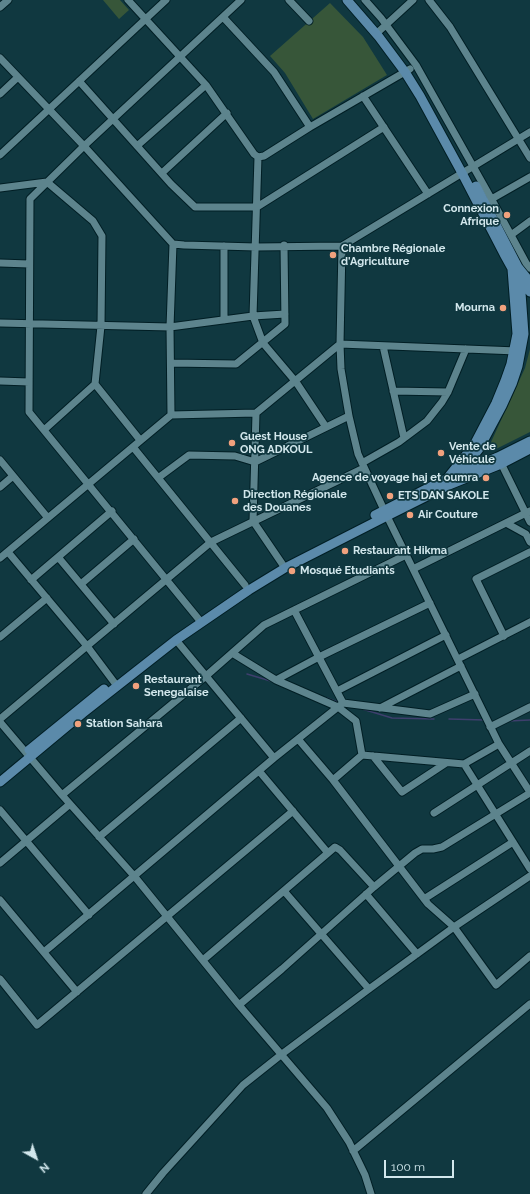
<!DOCTYPE html>
<html>
<head>
<meta charset="utf-8">
<style>
	body { margin:0 }
	#map { position:relative; width:530px; height:1194px; overflow:hidden; background:#103840; font-family:Raleway,sans-serif }
	canvas { display:block }
	.north { position:absolute; left:16px; top:1138px; width:40px; height:40px; -webkit-text-stroke:3px #103840; paint-order:stroke; rotate:140deg; font-size:11px; font-weight:700; line-height:16px; text-align:center; color:#d2e7ec }
	.north::after { content:''; display:block; margin:auto; width:14px; height:18px; background:#d2e7ec; clip-path:polygon(50% 0,100% 100%,50% 72%,0 100%) }
	.scale { position:absolute; left:384px; top:1160px; width:70px; height:18px; box-sizing:border-box; border:2px solid #d2e7ec; border-top:0; padding-left:5px; font-size:12px; line-height:14px; white-space:nowrap; color:#d2e7ec; -webkit-text-stroke:3px #103840; paint-order:stroke }
</style>
</head>
<body>
<div id="map">
<canvas width="530" height="1194"></canvas>
<div class="north">N</div>
<div class="scale">100 m</div>
</div>
<script>
const context = document.querySelector('canvas').getContext('2d');
context.lineJoin = 'round';
function fillPath(path, color) { context.fillStyle = color; context.fill(path, 'evenodd'); }
const poly = rows => new Path2D(rows.map(r => 'M' + r).join(''));
function trace(path, color, width, dash) { context.strokeStyle = color; context.lineWidth = width; context.lineCap = dash ? 'butt' : 'round'; context.setLineDash(dash || []); context.stroke(path); }
function label(font, color, halo, rows, align = 'center') {
  context.font = font + ' Raleway,sans-serif'; context.lineWidth = 3.5; context.setLineDash([]); context.textBaseline = 'middle'; context.strokeStyle = halo; context.fillStyle = color; for (const [text, x, y, turn = 0] of rows) {
    context.save(); context.translate(x, y); context.rotate((+turn || 0) * Math.PI / 180); context.textAlign = isNaN(turn) ? turn : align; if (halo) context.strokeText(text, 0, 0); context.fillText(text, 0, 0); context.restore();
  }
}
fillPath(poly([
	[103,0,120,0,129,10,119,19],
	[330,3,363,37,387,75,313,119,285,73,270,56],
	[530,349,530,432,496,449,493,449,491,442,525,368]
]), '#375639');
trace(poly([
	[247,674,274,682],
	[327,698,340,703],
	[359,708,392,718,434,719],
	[449,719,485,720],
	[508,721,530,720]
]), '#3e3f6d', 1.5);
const minor = poly([
	[128,0,206,85,254,154,258,157,264,156,310,127,410,69],
	[289,0,309,21],
	[365,0,381,18,416,65,492,200,526,263,530,268],
	[429,0,450,27,530,158],
	[0,7,8,0],
	[223,17,274,72,310,127],
	[376,34,413,0],
	[0,58,84,146,173,244,184,245,256,247,342,246,530,132],
	[79,81,171,184,195,207,257,207,384,127],
	[0,94,18,77],
	[363,96,428,194],
	[137,146,206,85],
	[0,155,166,0],
	[258,157,253,316,263,343,296,382,326,427],
	[162,173,227,113],
	[0,188,47,182,93,221,102,236,101,326,95,384,140,440],
	[488,201,530,177],
	[511,235,530,221],
	[342,246,340,344,341,369,349,416,358,454,384,510,499,744,530,792],
	[0,263,29,264],
	[224,320,224,246],
	[0,323,170,327,253,316,285,314],
	[383,346,404,438],
	[171,363,236,364,285,324,284,245],
	[0,381,29,382],
	[393,391,448,392],
	[256,413,253,521,285,568],
	[171,415,170,327,173,244],
	[44,430,95,384],
	[133,447,245,585],
	[499,459,530,522],
	[0,460,48,518],
	[362,463,399,442,427,421,442,402,448,392,466,349],
	[158,478,189,455,235,456,255,462,349,416],
	[0,487,13,476],
	[506,523,526,534,530,542],
	[8,552,87,646,117,686],
	[58,557,114,624],
	[0,558,171,415,256,413,340,344,517,351],
	[413,569,530,511],
	[31,580,112,511],
	[81,584,134,539],
	[294,610,343,703],
	[201,622,29,412,30,199,84,146,241,0],
	[504,636,476,579,530,552],
	[0,637,47,598],
	[176,640,274,758],
	[232,653,276,680,319,657,430,603],
	[458,659,530,622],
	[276,680,338,707,356,721,362,755],
	[337,691,446,635],
	[380,708,461,666],
	[0,719,211,542,364,468],
	[0,722,62,795,135,877,239,1005,327,1108,349,1142,365,1175,371,1194],
	[490,727,530,707],
	[298,739,333,780,428,904,454,927,496,985,530,956],
	[373,756,402,792,446,763],
	[464,764,530,869],
	[259,771,328,853],
	[333,780,362,755,464,764,499,744],
	[62,795,206,676,264,625,406,555],
	[0,810,89,915],
	[434,813,530,751],
	[99,837,241,718],
	[0,863,70,804],
	[284,891,369,989],
	[366,894,417,954],
	[424,899,513,842],
	[0,900,77,992],
	[44,952,274,758,343,703,430,714,475,694],
	[203,960,335,847,340,850,374,887],
	[0,979,37,1025,293,811],
	[239,1005,282,969,374,887,415,853,422,849,433,849,442,847,530,793],
	[353,1151,530,1004],
	[146,1194,163,1173,243,1085,282,1054,369,989,454,927,530,876]
]);
const major = poly([
	[347,0,379,37,405,72,420,96,462,173,504,254,514,272,530,292],
	[476,186,518,267,530,282],
	[462,470,479,449,502,406,512,384,518,366,524,334,520,279],
	[449,476,474,445,496,403,505,381,511,364,517,334,512,269],
	[375,515,448,478,498,457,530,441],
	[29,750,104,689],
	[0,782,83,713,176,640,249,590,285,568,387,516,449,485,501,464,530,449]
]);
trace(minor, '#011e24', 9);
trace(major, '#011e24', 11);
trace(minor, '#5d848d', 7);
trace(major, '#5b8aaa', 9);
for (const [x, y, r, color] of [
	[507,215,4,"#f1a17d"],
	[333,255,4,"#f1a17d"],
	[503,308,4,"#f1a17d"],
	[232,443,4,"#f1a17d"],
	[441,453,4,"#f1a17d"],
	[486,478,4,"#f1a17d"],
	[390,496,4,"#f1a17d"],
	[235,501,4,"#f1a17d"],
	[410,515,4,"#f1a17d"],
	[345,551,4,"#f1a17d"],
	[292,571,4,"#f1a17d"],
	[136,686,4,"#f1a17d"],
	[78,724,4,"#f1a17d"]
]) { const dot = new Path2D(); dot.arc(x, y, r, 0, 2 * Math.PI); context.fillStyle = color; context.fill(dot); trace(dot, '#103840', 1.5); }
label('bold 11px', '#d2e7ec', '#103840', [
	["Connexion",499,209,"right"],
	["Afrique",499,222,"right"],
	["Chambre Régionale",341,249],
	["d'Agriculture",341,262],
	["Mourna",495,308,"right"],
	["Guest House",240,437],
	["ONG ADKOUL",240,450],
	["Vente de",449,447],
	["Véhicule",449,460],
	["Agence de voyage haj et oumra",478,478,"right"],
	["Direction Régionale",243,495],
	["des Douanes",243,508],
	["ETS DAN SAKOLE",398,496],
	["Air Couture",418,515],
	["Restaurant Hikma",353,551],
	["Mosqué Etudiants",300,571],
	["Restaurant",144,680],
	["Senegalaise",144,693],
	["Station Sahara",86,724]
], 'left');
</script>
</body>
</html>
